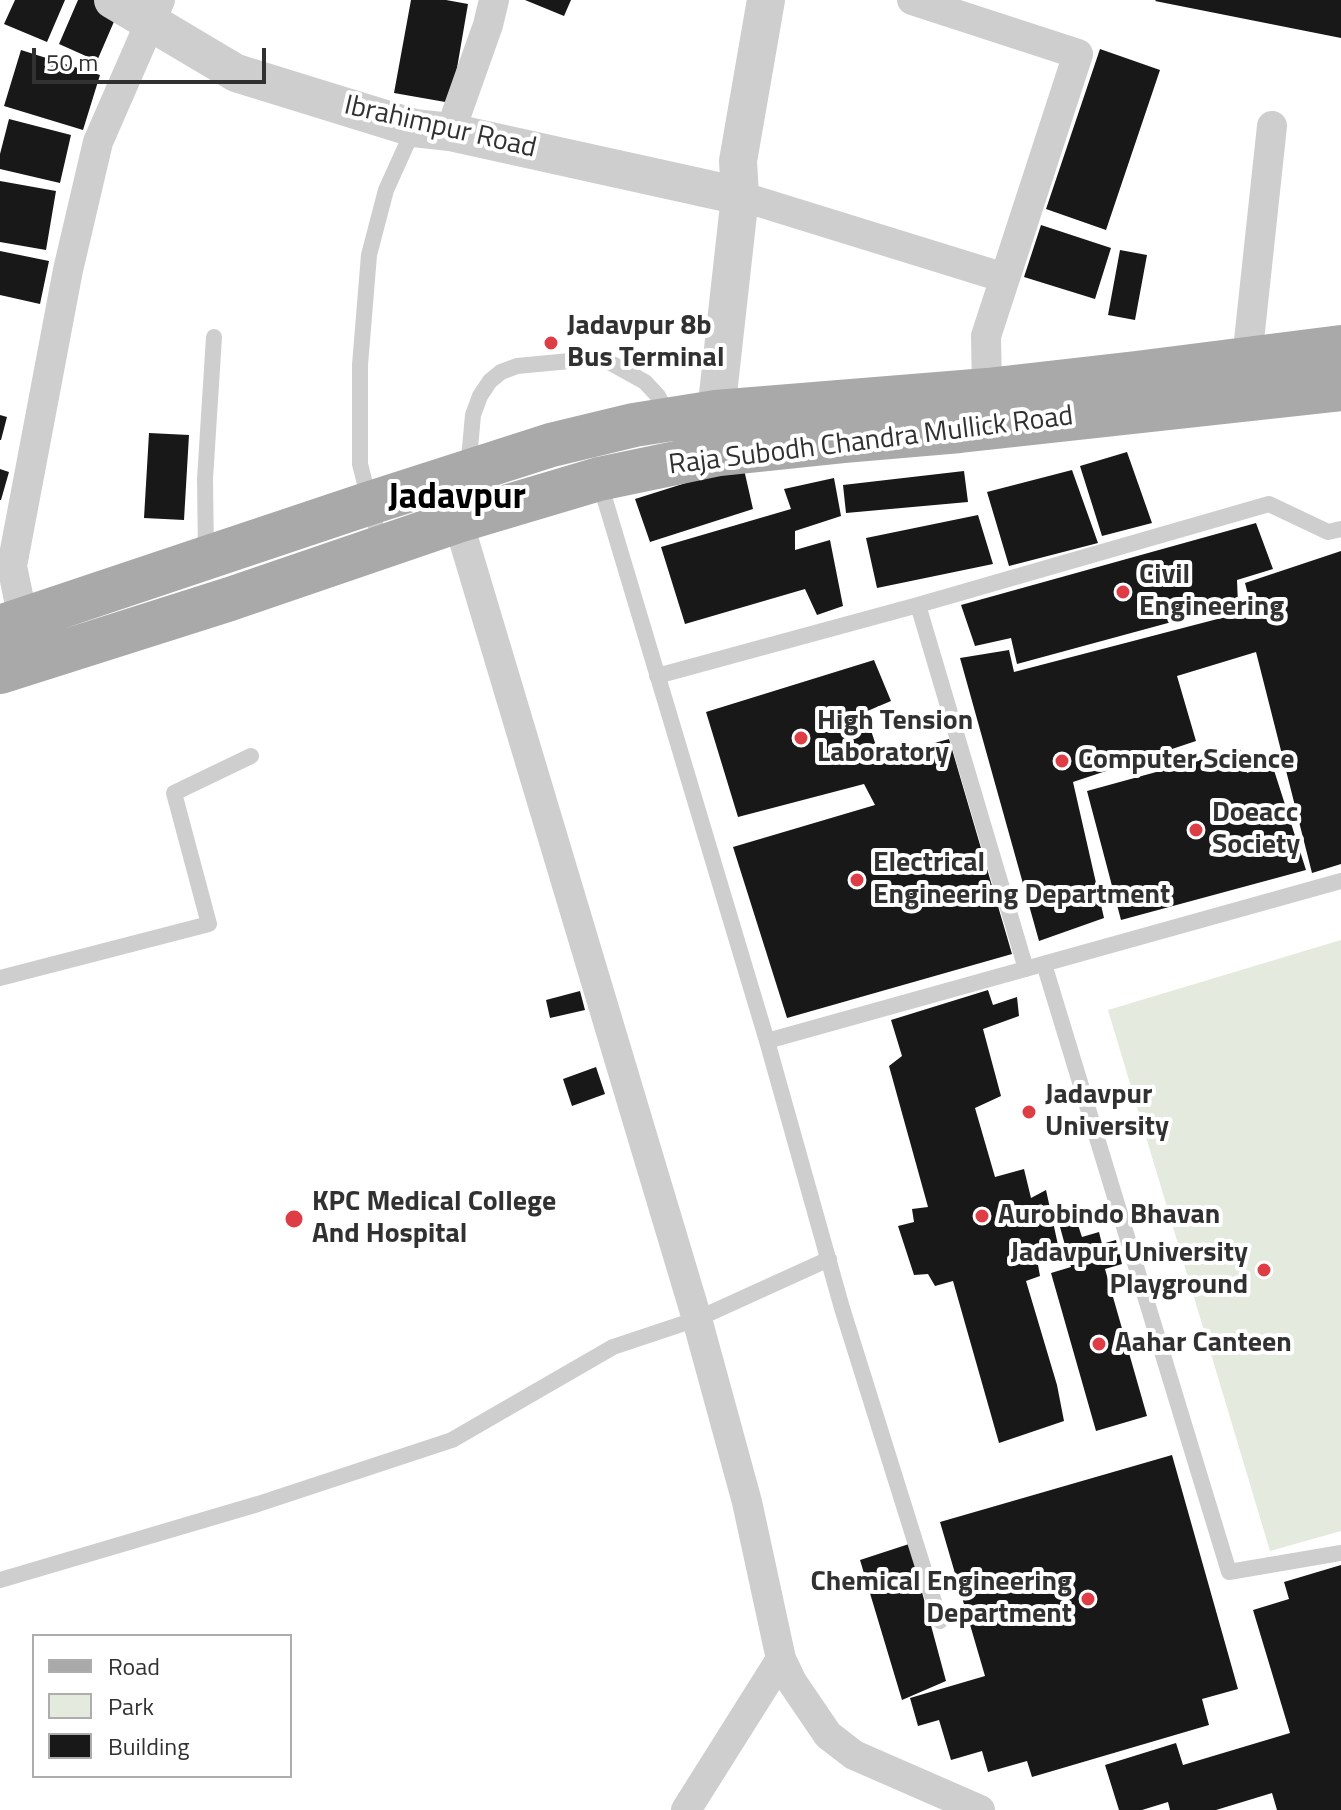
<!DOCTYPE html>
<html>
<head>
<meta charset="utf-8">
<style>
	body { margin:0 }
	#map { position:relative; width:1341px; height:1810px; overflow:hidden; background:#fff; font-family:"Titillium Web",sans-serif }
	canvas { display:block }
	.legend { position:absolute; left:32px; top:1634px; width:260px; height:144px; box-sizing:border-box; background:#fff; border:2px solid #adadad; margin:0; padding:10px 14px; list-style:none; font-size:24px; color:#313131 }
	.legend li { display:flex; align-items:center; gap:16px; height:40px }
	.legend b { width:40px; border:2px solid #adadad }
	.scale { position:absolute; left:32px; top:48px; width:234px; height:36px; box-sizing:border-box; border:4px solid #313131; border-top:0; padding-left:10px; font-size:24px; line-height:28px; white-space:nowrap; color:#313131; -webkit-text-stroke:6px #fff; paint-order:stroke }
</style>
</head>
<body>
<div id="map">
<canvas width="1341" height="1810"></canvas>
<ul class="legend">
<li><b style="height:10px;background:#a9a9a9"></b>Road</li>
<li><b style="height:22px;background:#e4eadd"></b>Park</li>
<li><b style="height:22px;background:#181818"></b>Building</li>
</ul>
<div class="scale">50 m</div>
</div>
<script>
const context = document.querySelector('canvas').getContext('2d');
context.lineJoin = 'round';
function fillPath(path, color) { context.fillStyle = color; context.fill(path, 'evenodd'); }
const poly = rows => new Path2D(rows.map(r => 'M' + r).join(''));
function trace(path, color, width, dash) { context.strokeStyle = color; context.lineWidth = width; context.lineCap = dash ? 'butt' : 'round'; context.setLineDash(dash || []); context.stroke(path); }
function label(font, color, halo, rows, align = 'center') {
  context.font = font + ' "Titillium Web",sans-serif'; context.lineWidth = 8; context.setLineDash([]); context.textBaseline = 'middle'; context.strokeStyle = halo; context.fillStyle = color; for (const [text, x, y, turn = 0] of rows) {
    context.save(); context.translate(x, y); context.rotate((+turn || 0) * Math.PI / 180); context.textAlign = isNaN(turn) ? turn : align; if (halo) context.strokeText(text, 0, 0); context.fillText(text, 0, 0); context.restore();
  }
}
fillPath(poly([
	[1341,940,1341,1531,1270,1551,1108,1010]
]), '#e4eadd');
fillPath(poly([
	[15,0,65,0,47,42,4,24],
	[78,0,97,0,119,10,97,61,59,44],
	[411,0,446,0,468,4,451,103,394,93],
	[525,0,571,0,564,16],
	[1156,0,1341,0,1341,38,1155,1],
	[1100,49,1160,70,1106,230,1046,209],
	[21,50,100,75,83,130,4,106],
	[9,119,71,135,60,183,0,169,0,154],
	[0,181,56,191,46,250,0,242],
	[1041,225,1111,248,1095,299,1024,277],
	[1120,250,1147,255,1135,320,1108,315],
	[0,251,49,261,40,304,0,295],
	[0,415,7,417,1,440,0,440],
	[149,433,189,435,184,520,144,518],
	[1127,452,1152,523,1102,536,1080,466],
	[743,465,753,509,650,542,635,499],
	[0,469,9,472,1,500,0,500],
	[1072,470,1098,543,1009,566,987,492],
	[964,471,968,502,846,513,843,485],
	[834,478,841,516,795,531,795,550,830,540,843,606,817,615,805,589,685,624,661,547,791,509,784,489],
	[978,515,993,564,877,588,866,538],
	[1256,523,1273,569,1237,580,1238,604,1017,664,1011,638,975,646,961,605],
	[1341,551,1341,864,1312,873,1256,652,1177,676,1196,741,1073,782,1104,918,1039,941,960,658,1009,650,1014,672,1252,610,1245,583],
	[874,660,891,701,865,712,880,758,949,739,1012,954,787,1018,733,847,875,805,864,784,738,817,706,712],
	[1240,749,1247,773,1272,764,1306,870,1121,920,1087,791],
	[988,990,993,1005,1017,997,1019,1016,983,1029,1001,1096,975,1108,995,1177,1024,1169,1031,1198,1046,1190,1058,1245,1036,1254,1040,1276,1026,1281,1057,1385,1064,1421,999,1443,953,1281,935,1286,928,1274,914,1275,898,1226,914,1222,912,1209,928,1207,889,1066,902,1056,891,1020],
	[580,991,585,1010,550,1018,546,1000],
	[596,1067,605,1094,572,1106,563,1079],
	[1077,1222,1082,1237,1099,1232,1102,1244,1116,1240,1122,1264,1105,1269,1147,1416,1096,1431,1051,1273,1071,1267,1060,1227],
	[1172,1455,1238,1689,1202,1699,1209,1725,1032,1777,1027,1761,988,1772,982,1751,951,1760,939,1720,918,1726,910,1698,985,1676,940,1522],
	[909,1544,946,1681,902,1700,860,1560],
	[1341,1565,1341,1810,1277,1810,1272,1793,1216,1810,1170,1810,1168,1802,1142,1810,1119,1810,1105,1765,1176,1743,1183,1765,1290,1733,1253,1610,1289,1599,1284,1582]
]), '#181818');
trace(poly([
	[468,470,473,415,480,396,490,381,501,372,517,366,591,359,609,362,645,382,658,396,669,417],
	[599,480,767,1041,842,1308,940,1621],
	[381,547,360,464,360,365,369,255,386,190,414,128],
	[206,556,205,479,214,337],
	[657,676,918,605],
	[1044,964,1229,1572,1341,1553],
	[1026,969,918,605,1269,504,1328,532,1341,529],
	[0,978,209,924,174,793,251,756],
	[767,1041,1341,881],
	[0,1580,258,1504,452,1440,613,1347,697,1319,829,1259]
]), '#cecece', 16);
trace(poly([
	[912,0,1078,54,986,336,987,390],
	[450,132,488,25,494,0],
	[740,196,1005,278],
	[1248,374,1247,359,1272,126],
	[458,521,697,1319,747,1502,781,1659,792,1682,828,1735,854,1755,980,1810],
	[23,619,12,566,68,270,98,142,160,0],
	[686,1810,781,1659]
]), '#cecece', 30);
trace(poly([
	[113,0,236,73,414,128,450,132,740,196],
	[718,441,716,412,740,196,738,161,766,0]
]), '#cecece', 38);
trace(poly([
	[0,627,370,503,551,445,634,425,716,412,987,390,1136,373,1341,347],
	[0,672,230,599,458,521,599,479,719,454,843,441,960,431,1341,389]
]), '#a9a9a9', 44);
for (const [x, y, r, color] of [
	[551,343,8,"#de3d45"],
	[1123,592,8,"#de3d45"],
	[801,738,8,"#de3d45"],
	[1062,761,8,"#de3d45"],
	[1196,830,8,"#de3d45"],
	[857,880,8,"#de3d45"],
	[1029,1112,8,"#de3d45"],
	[982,1216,8,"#de3d45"],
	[294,1219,10,"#de3d45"],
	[1264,1270,8,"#de3d45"],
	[1099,1344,8,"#de3d45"],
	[1088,1599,8,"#de3d45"]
]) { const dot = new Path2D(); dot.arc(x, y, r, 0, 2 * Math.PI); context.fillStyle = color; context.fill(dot); trace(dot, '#fff', 3); }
label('28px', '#313131', '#fff', [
	["Ibrahimpur Road",440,128,13],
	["Raja Subodh Chandra Mullick Road",871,442,-7]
]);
label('bold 28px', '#313131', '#fff', [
	["Jadavpur 8b",567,327],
	["Bus Terminal",567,359],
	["Civil",1139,576],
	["Engineering",1139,608],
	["High Tension",817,722],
	["Laboratory",817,754],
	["Computer Science",1078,761],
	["Doeacc",1212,814],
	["Society",1212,846],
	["Electrical",873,864],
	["Engineering Department",873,896],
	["Jadavpur",1045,1096],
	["University",1045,1128],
	["KPC Medical College",312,1203],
	["And Hospital",312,1235],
	["Aurobindo Bhavan",998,1216],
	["Jadavpur University",1248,1254,"right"],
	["Playground",1248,1286,"right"],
	["Aahar Canteen",1115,1344],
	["Chemical Engineering",1072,1583,"right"],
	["Department",1072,1615,"right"]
], 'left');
label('bold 36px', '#000', '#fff', [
	["Jadavpur",457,499]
]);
</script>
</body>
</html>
